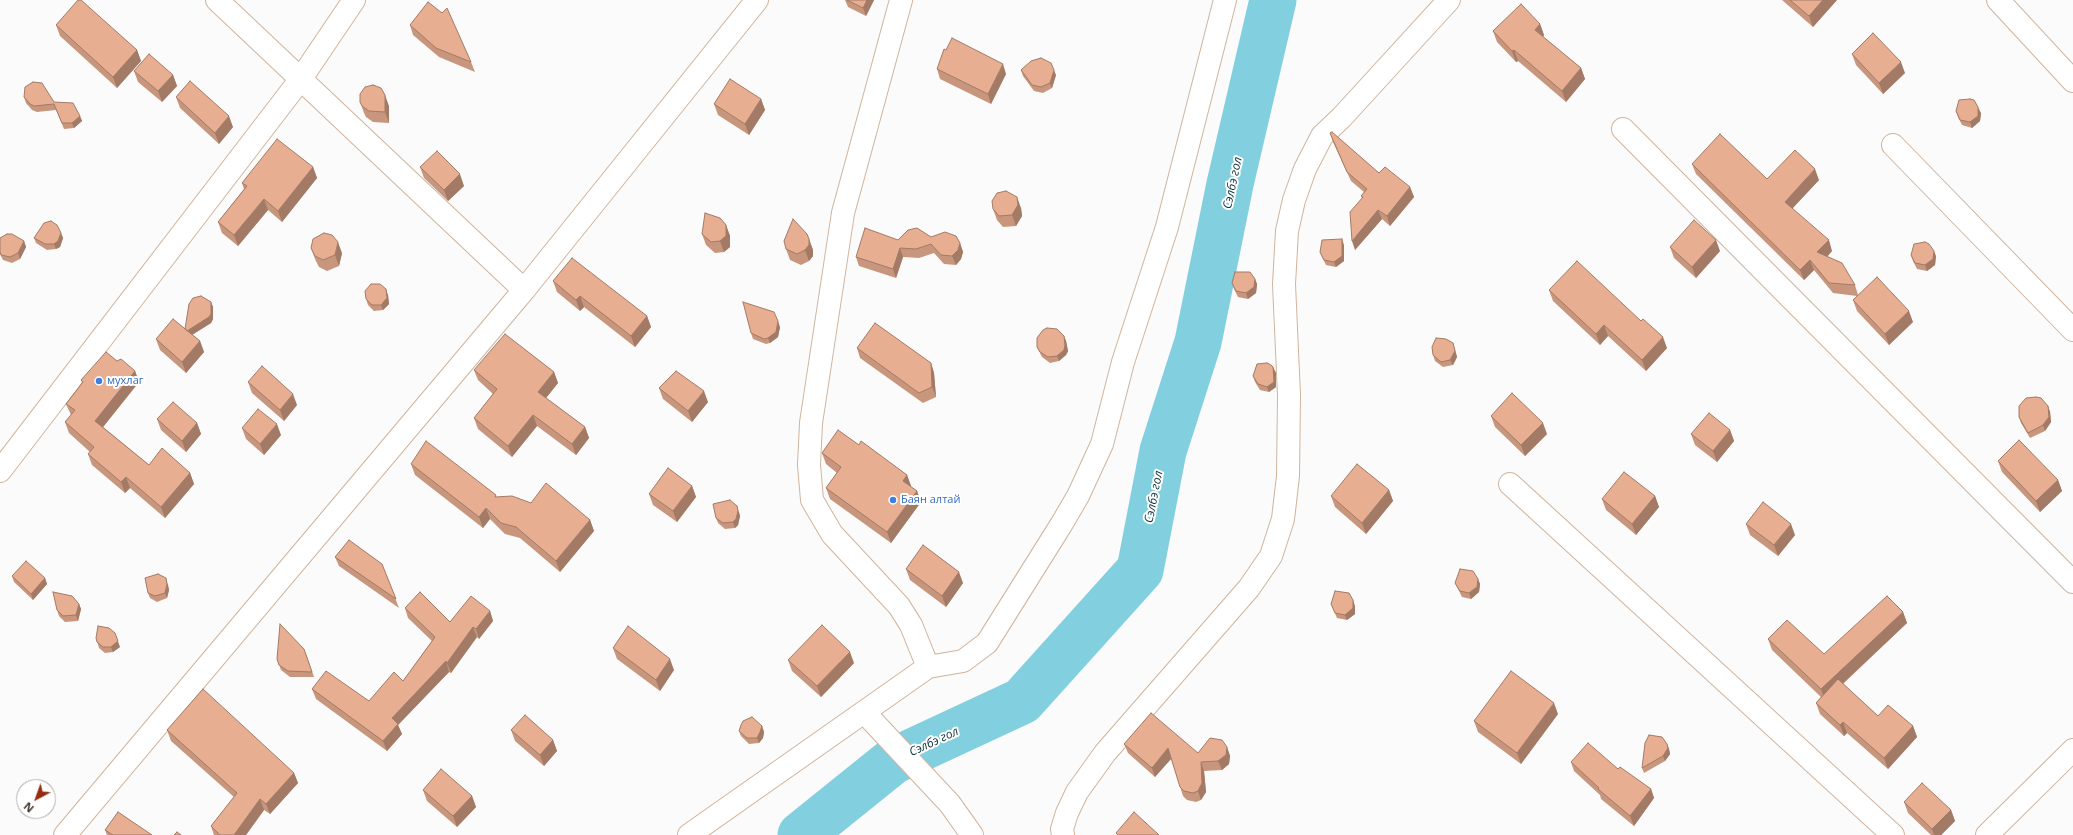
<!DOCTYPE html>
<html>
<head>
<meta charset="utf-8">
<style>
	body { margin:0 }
	#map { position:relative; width:2073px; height:835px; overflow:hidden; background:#fbfbfb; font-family:"Open Sans",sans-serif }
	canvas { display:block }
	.north { position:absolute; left:16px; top:779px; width:40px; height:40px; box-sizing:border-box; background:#fff; border:1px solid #afaba7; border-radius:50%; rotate:221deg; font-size:11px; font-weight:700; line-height:16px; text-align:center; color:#382e24 }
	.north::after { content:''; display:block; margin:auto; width:14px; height:18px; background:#952d10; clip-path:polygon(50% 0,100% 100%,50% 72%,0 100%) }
</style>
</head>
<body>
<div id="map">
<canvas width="2073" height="835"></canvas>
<div class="north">N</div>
</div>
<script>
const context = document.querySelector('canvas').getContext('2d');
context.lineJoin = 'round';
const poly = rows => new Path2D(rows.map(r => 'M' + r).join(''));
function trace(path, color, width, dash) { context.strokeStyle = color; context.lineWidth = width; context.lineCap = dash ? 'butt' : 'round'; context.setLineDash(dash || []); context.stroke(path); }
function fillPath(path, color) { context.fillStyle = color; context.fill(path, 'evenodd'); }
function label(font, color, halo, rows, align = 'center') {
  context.font = font + ' "Open Sans",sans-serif'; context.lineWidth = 4; context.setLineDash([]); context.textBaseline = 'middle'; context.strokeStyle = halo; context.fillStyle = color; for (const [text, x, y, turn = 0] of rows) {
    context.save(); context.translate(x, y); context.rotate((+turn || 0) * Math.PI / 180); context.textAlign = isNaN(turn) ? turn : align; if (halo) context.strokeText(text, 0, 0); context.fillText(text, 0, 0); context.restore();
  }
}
trace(poly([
	[801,835,893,761,1022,701,1140,570,1163,451,1198,342,1230,184,1273,0]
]), '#82d0df', 47);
const minor = poly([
	[217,0,524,290],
	[1998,0,2073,81],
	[1623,129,2073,582],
	[1893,145,2073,330],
	[0,471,300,80,354,0],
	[1510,484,1893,835],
	[928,667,963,661,987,643,1061,525,1078,496,1102,444,1123,362,1167,227,1225,0],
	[864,712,950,804,972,835],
	[65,835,524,290,757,0],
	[689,835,928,667,911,625,899,606,832,534,812,500,809,465,811,423,843,213,901,0],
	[1063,835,1062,829,1067,813,1077,792,1105,753,1249,588,1271,556,1283,519,1288,476,1289,395,1284,284,1287,231,1294,200,1305,169,1322,136,1342,117,1449,0],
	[1987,835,2073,750]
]);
trace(minor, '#d0b49c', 24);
trace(minor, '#fff', 22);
fillPath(poly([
	[845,0,874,0,866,16,848,7],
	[1782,0,1837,0,1813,27],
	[1540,24,1544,35,1543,37,1581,68,1585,79,1566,102,1518,61,1516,62,1497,42,1493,31],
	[56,25,137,50,141,61,117,88,60,36],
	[410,25,471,62,475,72,439,57,413,35],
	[1852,54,1905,73,1883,94,1856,65],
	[937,69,1006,74,991,104,940,79],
	[1021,70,1056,75,1052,88,1043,93,1034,91,1023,76],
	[134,71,173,75,177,86,162,102,138,82],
	[24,97,54,102,80,116,82,121,74,128,64,129,56,110,37,112,32,110,26,103],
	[176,97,233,127,219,144,180,108],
	[761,99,765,110,749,135,718,115,714,104],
	[360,102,389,106,389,123,373,122,366,117,364,113],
	[1956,111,1981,113,1980,121,1972,128,1962,125,1958,117],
	[1330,133,1379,173,1410,187,1414,197,1390,226,1382,219,1355,250,1362,198,1361,196,1364,192,1351,181,1333,142],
	[1692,164,1767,179,1819,180,1792,209,1832,251,1827,257,1855,285,1858,295,1913,322,1889,345,1857,311,1853,300,1857,296,1833,293,1814,270,1804,280,1696,174],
	[313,167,317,178,282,222,268,210,238,246,222,233,218,222,244,189,242,183],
	[420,167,464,186,448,201,424,178],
	[1021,208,1022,216,1016,226,1003,227,997,220,993,209],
	[726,225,730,236,730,247,724,252,715,253,706,245,702,234],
	[61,233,63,238,60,247,56,249,47,250,36,243,34,238],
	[807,234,813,250,813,256,809,261,801,265,790,260,786,249],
	[931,237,960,243,963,252,961,259,956,265,944,264,934,253,919,258,903,257,896,278,859,266,856,257,898,240],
	[0,238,24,241,26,247,20,259,12,263,3,260,0,254],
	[1344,245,1344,261,1336,267,1326,265,1322,257,1320,252],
	[1670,247,1720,251,1696,278,1674,258],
	[311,248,342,253,339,266,327,271,319,267,315,259],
	[1911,255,1936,256,1935,265,1927,271,1917,269,1913,261],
	[1255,279,1257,284,1256,293,1248,299,1238,297,1234,289,1232,283],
	[553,281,647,316,651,327,635,347,584,307,580,311,557,292],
	[1549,290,1667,348,1646,371,1608,336,1600,345,1553,301],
	[388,295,389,304,383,310,374,311,368,305,366,299],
	[211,302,213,307,213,319,211,323,192,335,200,341,204,352,186,373,160,350,156,339,185,329],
	[780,327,778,337,770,343,766,344,753,339,751,333],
	[1064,336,1066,341,1068,351,1066,355,1059,361,1050,363,1042,357,1037,347],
	[1453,343,1457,357,1453,365,1443,367,1435,361,1433,355],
	[857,348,931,363,934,373,936,397,923,403,860,358],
	[117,361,135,371,139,382,103,427,149,465,190,473,194,484,165,518,130,488,125,493,92,465,88,454,90,452,69,433,65,422,71,415,66,404,82,383,81,380],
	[1273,367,1276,373,1276,387,1269,392,1260,390,1255,382,1253,376],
	[474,370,554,372,558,383,546,398,585,427,589,438,576,455,537,426,512,457,478,429,474,418,493,394,478,380],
	[248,382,297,405,284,421,252,393],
	[659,388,708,402,692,422,663,399],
	[2048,406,2050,412,2051,422,2045,431,2030,438,2021,423,2019,417],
	[1491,416,1547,434,1525,456,1495,427],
	[157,419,197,423,201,434,186,452,161,430],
	[242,428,281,435,264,455,246,439],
	[1730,430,1734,441,1717,462,1695,445,1691,434],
	[859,445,907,475,911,486,911,487,917,491,921,502,891,543,830,499,826,488,837,473,826,464,822,453],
	[1998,461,2058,480,2062,491,2040,512,2002,472],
	[411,464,497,497,531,503,590,520,594,531,560,572,520,538,505,534,490,519,483,528,415,475],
	[692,486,696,497,677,522,653,505,649,494],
	[1389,490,1393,501,1366,534,1335,507,1331,496],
	[1655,496,1659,507,1636,535,1606,510,1602,499],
	[739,512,740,516,738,525,735,528,725,529,718,523,716,518],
	[1746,524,1795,535,1778,556,1750,535],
	[335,557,382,564,399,608,339,566],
	[906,569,963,583,946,607,910,580],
	[12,576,45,578,47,584,33,600,14,582],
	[1478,579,1480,584,1479,592,1471,599,1462,597,1455,583],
	[168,584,169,590,167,598,157,602,150,598,148,593],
	[79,604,81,609,78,621,65,622,59,616,57,610],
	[1331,604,1355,606,1355,614,1347,620,1337,618],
	[405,608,450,622,490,611,493,621,479,639,477,637,451,673,449,672,398,725,402,734,387,751,316,699,312,689,369,701,403,681,432,641,408,618],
	[1903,612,1907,623,1843,684,1878,716,1913,726,1917,737,1888,769,1847,733,1844,736,1820,714,1816,703,1821,697,1772,650,1768,639,1824,654],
	[96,638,120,647,113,652,105,653,99,648],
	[613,648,674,670,660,691,617,659],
	[306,654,314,677,290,677,281,670,277,659],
	[788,660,854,663,821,697,792,671],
	[1558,714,1521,764,1478,732,1474,721],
	[762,726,764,732,763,738,759,743,749,744,741,736,739,731],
	[167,730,294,773,298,783,270,814,264,810,246,835,214,835,211,826,234,797,171,741],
	[511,730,553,740,557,751,544,766,515,741],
	[1124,744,1198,753,1227,747,1230,756,1229,764,1222,770,1204,771,1206,792,1201,800,1196,802,1187,800,1183,796,1171,758,1155,777,1128,753],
	[1667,744,1669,749,1670,754,1665,761,1644,773,1642,768],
	[1571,762,1618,769,1651,789,1654,798,1634,826,1601,799,1600,795,1574,771],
	[423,790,472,796,476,807,457,827,427,801],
	[1904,802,1951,810,1955,821,1941,835,1931,835,1908,813],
	[105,830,152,835,107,835]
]), '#c8967d');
fillPath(poly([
	[867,0,874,0,866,16,863,8],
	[1823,0,1837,0,1813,27,1809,16],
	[1540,24,1544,35,1539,41,1535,30],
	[137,50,141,61,117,88,113,77],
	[1514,50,1518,61,1516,62,1512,51],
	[1901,62,1905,73,1883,94,1879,83],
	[1003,64,1006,74,991,104,988,94],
	[1581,68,1585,79,1566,102,1562,91],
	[1054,70,1056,75,1052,88,1050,83],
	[173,75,177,86,162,102,158,91],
	[385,95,389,106,389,123,385,112],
	[761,99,765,110,749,135,745,124],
	[1978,107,1981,113,1980,121,1972,128,1970,122],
	[80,116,82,121,74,128,72,123],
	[229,116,233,127,219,144,215,133],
	[313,167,317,178,282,222,278,211],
	[1815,169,1819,180,1788,213,1785,202],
	[460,174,464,186,448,201,444,190],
	[1410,187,1414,197,1390,226,1387,216],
	[1017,197,1021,208,1022,216,1016,226,1012,215],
	[264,199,268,210,238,246,234,235],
	[1378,210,1382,219,1355,250,1352,241],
	[726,225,730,236,730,247,724,252,720,241],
	[61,233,63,238,60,247,56,249,54,244],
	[809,239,813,250,813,256,809,261,805,250],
	[1342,239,1344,245,1344,261,1336,267,1334,262],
	[1716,240,1720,251,1696,278,1692,267],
	[1829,240,1832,251,1821,263,1817,252],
	[24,241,26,247,20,259,18,253],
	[338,242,342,253,339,266,335,255],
	[960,243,963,252,961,259,956,265,952,256],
	[900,248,903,257,896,278,893,269],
	[1934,251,1936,256,1935,265,1927,271,1925,265],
	[1810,260,1814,270,1804,280,1800,270],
	[1255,279,1257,284,1256,293,1248,299,1246,293],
	[386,289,388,295,389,304,383,310,381,305],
	[580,296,584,307,580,311,576,300],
	[211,302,213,307,213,319,211,323,187,338,185,332],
	[1909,311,1913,322,1889,345,1885,334],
	[647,316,651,327,635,347,631,336],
	[778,321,780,327,778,337,770,343,768,338],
	[1604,325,1608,336,1600,345,1596,334],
	[1064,336,1066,341,1068,351,1066,355,1059,361,1057,356],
	[1663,337,1667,348,1646,371,1642,360],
	[200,341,204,352,186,373,182,362],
	[1453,343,1457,357,1453,365,1450,360],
	[931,363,934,373,936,397,932,387],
	[1273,367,1276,373,1276,387,1269,392,1267,387],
	[135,371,139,382,99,432,95,421],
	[554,372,558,383,542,403,538,392],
	[704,391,708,402,692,422,688,411],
	[293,394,297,405,284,421,280,410],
	[2048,406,2050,412,2051,422,2045,431,2043,425],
	[533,415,537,426,512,457,508,446],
	[197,423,201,434,186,452,182,441],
	[1543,423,1547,434,1525,456,1521,445],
	[277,424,281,435,264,455,260,444],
	[585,427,589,438,576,455,572,444],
	[1730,430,1734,441,1717,462,1713,451],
	[190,473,194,484,165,518,161,507],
	[907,475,911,486,907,492,903,481],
	[126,477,130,488,125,493,121,482],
	[2058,480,2062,491,2040,512,2036,501],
	[692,486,696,497,677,522,673,511],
	[1389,490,1393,501,1366,534,1362,523],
	[917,491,921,502,891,543,887,532],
	[1655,496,1659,507,1636,535,1632,524],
	[737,506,740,516,738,525,735,528,733,522],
	[486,508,490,519,483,528,479,517],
	[590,520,594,531,560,572,556,561],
	[1791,524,1795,535,1778,556,1774,545],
	[959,572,963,583,946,607,942,596],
	[45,578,47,584,33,600,31,594],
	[166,578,169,590,167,598,165,593],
	[1478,579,1480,584,1479,592,1471,599,1469,593],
	[1353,600,1355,606,1355,614,1347,620,1345,615],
	[79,604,81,609,78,621,76,615],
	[490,611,493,621,479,639,476,629],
	[1903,612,1907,623,1825,700,1821,689],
	[473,627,477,637,451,673,447,663],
	[115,633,120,647,113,652,111,647],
	[850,652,854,663,821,697,817,686],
	[670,659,674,670,660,691,656,680],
	[446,661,449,672,398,725,402,734,387,751,383,741,392,718],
	[1554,703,1558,714,1521,764,1517,753],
	[1843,722,1847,733,1844,736,1840,725],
	[762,726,764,732,763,738,759,743,757,738],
	[1913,726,1917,737,1888,769,1884,758],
	[553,740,557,751,544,766,540,755],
	[1667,744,1669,749,1670,754,1665,761,1663,756],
	[1227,747,1230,756,1229,764,1222,770,1218,761],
	[1168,748,1172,758,1155,777,1152,768],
	[1201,762,1204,771,1206,792,1201,800,1198,791],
	[294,773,298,783,270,814,266,804],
	[1651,789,1654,798,1634,826,1630,816],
	[472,796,476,807,457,827,453,816],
	[260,799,264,810,246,835,234,835],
	[1951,810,1955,821,1941,835,1934,835,1932,829]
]), '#a27a66');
const building = poly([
	[78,0,81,0,137,50,113,77,56,25,78,0],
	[847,0,867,0,863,8,847,0],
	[1790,0,1823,0,1809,16,1790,0],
	[428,2,442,13,447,8,471,62,436,48,410,25,428,2],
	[1521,4,1540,24,1535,30,1581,68,1562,91,1514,50,1512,51,1493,31,1521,4],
	[1873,33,1901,62,1879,83,1852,54,1873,33],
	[952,38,1003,64,988,94,937,69,944,49,946,50,952,38],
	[149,54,173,75,158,91,134,71,149,54],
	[1041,58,1051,63,1054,70,1050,83,1041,87,1032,85,1021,70,1031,61,1041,58],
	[730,79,761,99,745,124,714,104,730,79],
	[190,81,229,116,215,133,176,97,190,81],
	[33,82,42,83,54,102,73,103,80,116,72,123,62,123,54,104,34,106,30,104,24,97,25,87,33,82],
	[373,85,381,88,385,95,385,112,369,111,362,106,360,102,360,94,365,87,373,85],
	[1970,99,1974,100,1978,107,1978,116,1970,122,1960,120,1956,111,1959,100,1970,99],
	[1332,132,1379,173,1385,167,1410,187,1387,216,1378,210,1352,241,1350,212,1363,197,1361,196,1367,189,1347,172,1330,133,1332,132],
	[1720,134,1767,179,1795,150,1815,169,1785,202,1829,240,1817,252,1842,263,1855,285,1829,283,1810,260,1800,270,1692,164,1720,134],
	[277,139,313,167,278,211,264,199,234,235,218,222,247,186,242,183,277,139],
	[437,151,460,174,444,190,420,167,437,151],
	[1006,191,1017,197,1018,205,1012,215,999,216,993,209,992,201,997,193,1006,191],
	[705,213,720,218,726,225,726,236,720,241,711,242,702,234,705,213],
	[793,219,807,234,809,239,809,245,805,250,797,254,786,249,784,241,793,219],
	[1694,220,1716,240,1692,267,1670,247,1694,220],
	[51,221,57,225,61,233,58,241,54,244,45,244,34,238,44,223,51,221],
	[865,228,898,240,908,230,917,228,931,237,945,232,956,236,960,243,958,250,952,256,941,255,931,244,916,249,900,248,893,269,856,257,865,228],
	[324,233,332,235,338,242,335,255,323,260,315,256,311,248,313,239,324,233],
	[7,234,12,234,24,241,18,253,10,257,1,255,0,252,0,238,7,234],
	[1342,239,1342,256,1334,262,1324,260,1320,252,1322,240,1342,239],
	[1925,242,1929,244,1934,251,1933,259,1925,265,1915,263,1911,255,1914,244,1925,242],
	[572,258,647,316,631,336,580,296,576,300,553,281,572,258],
	[1577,261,1641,321,1643,319,1663,337,1642,360,1604,325,1596,334,1549,290,1577,261],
	[1235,272,1250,272,1255,279,1254,287,1246,293,1236,291,1232,283,1235,272],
	[1877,277,1909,311,1885,334,1853,300,1877,277],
	[371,284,380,284,386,289,387,298,381,305,372,305,366,299,365,291,371,284],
	[201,296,211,302,211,314,209,317,187,331,185,329,189,304,193,298,201,296],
	[743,302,774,312,778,321,776,332,768,338,764,339,751,333,743,302],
	[173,319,200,341,182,362,156,339,173,319],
	[875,323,931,363,932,387,919,393,857,348,875,323],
	[1047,328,1057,329,1064,336,1065,345,1064,350,1057,356,1048,357,1040,352,1037,347,1037,338,1043,330,1047,328],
	[505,334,554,372,538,392,585,427,572,444,533,415,508,446,474,418,497,389,474,370,505,334],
	[1436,338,1446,339,1453,343,1455,351,1450,360,1441,362,1433,355,1432,347,1436,338],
	[106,352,117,361,121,359,135,371,95,421,149,465,162,448,190,473,161,507,126,477,121,482,88,454,94,447,65,422,75,410,66,404,83,382,81,380,106,352],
	[1267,363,1271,365,1273,367,1274,382,1267,387,1258,384,1253,376,1257,364,1267,363],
	[262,366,293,394,280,410,248,382,262,366],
	[676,371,704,391,688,411,659,388,676,371],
	[1512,393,1543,423,1521,445,1491,416,1512,393],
	[2036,397,2041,398,2048,406,2049,417,2043,425,2028,433,2019,417,2019,406,2026,398,2036,397],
	[173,402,197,423,182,441,157,419,173,402],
	[258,409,277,424,260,444,242,428,258,409],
	[1709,413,1730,430,1713,451,1691,434,1709,413],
	[838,430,859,445,861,441,907,475,903,481,917,491,887,532,826,488,841,467,822,453,838,430],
	[2019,440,2058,480,2036,501,1998,461,2019,440],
	[426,441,496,495,495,497,512,496,531,503,546,483,590,520,556,561,516,527,501,523,486,508,479,517,411,464,426,441],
	[1357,464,1389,490,1362,523,1331,496,1357,464],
	[668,468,692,486,673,511,649,494,668,468],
	[1624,472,1655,496,1632,524,1602,499,1624,472],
	[730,500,737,506,738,511,736,519,733,522,723,523,716,518,713,504,730,500],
	[1763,502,1791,524,1774,545,1746,524,1763,502],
	[349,540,382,564,396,599,335,557,349,540],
	[923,545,959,572,942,596,906,569,923,545],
	[26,561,45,578,31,594,12,576,26,561],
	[1460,569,1473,571,1478,579,1477,587,1469,593,1460,591,1455,583,1460,569],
	[158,574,166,578,167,584,165,593,155,596,148,593,145,578,158,574],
	[1335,591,1349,593,1353,600,1353,608,1345,615,1335,613,1331,604,1335,591],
	[53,592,72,596,79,604,76,615,63,616,57,610,53,592],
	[420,592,450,622,471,596,490,611,476,629,473,627,447,663,446,661,392,718,398,724,383,741,312,689,326,671,369,701,394,672,403,681,435,637,405,608,420,592],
	[1887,596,1903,612,1821,689,1768,639,1787,620,1824,654,1887,596],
	[280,624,304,649,312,672,288,671,279,665,277,659,280,624],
	[822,625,850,652,817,686,788,660,822,625],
	[98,626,109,628,115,633,118,641,111,647,103,647,97,642,96,638,98,626],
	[628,626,670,659,656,680,613,648,628,626],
	[1511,671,1554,703,1517,753,1474,721,1511,671],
	[1838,679,1878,716,1888,705,1913,726,1884,758,1843,722,1840,725,1816,703,1838,679],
	[203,689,294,773,266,804,260,799,234,835,220,835,211,826,237,793,167,730,203,689],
	[1151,713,1198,753,1210,738,1222,740,1227,747,1226,755,1218,761,1201,762,1202,783,1198,791,1193,793,1184,791,1180,787,1168,748,1152,768,1124,744,1151,713],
	[525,715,553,740,540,755,511,730,525,715],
	[752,717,762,726,760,732,757,738,747,738,739,731,741,725,743,721,752,717],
	[1649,735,1662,737,1667,744,1668,748,1663,756,1642,768,1645,743,1649,735],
	[1588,743,1618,769,1620,767,1651,789,1630,816,1598,789,1599,788,1571,762,1588,743],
	[441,769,472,796,453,816,423,790,441,769],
	[1922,783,1951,810,1932,829,1904,802,1922,783],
	[118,812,152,835,113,835,105,830,118,812],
	[1134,812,1159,835,1118,835,1116,833,1134,812],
	[177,832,181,835,174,835,177,832]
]);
fillPath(building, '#e8ae91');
trace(building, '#a27a66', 1);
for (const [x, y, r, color] of [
	[99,381,4,"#3f7fe0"],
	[893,500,4,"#3f7fe0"]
]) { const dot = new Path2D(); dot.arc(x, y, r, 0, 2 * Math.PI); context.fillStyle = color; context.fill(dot); trace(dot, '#fff', 1.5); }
label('11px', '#366cbe', '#fff', [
	["мухлаг",107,381],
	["Баян алтай",901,500]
], 'left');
label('italic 12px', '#0b3239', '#fff', [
	["Сэлбэ гол",1233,183,-78],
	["Сэлбэ гол",1154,497,-79],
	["Сэлбэ гол",934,742,-25]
]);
</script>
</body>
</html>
